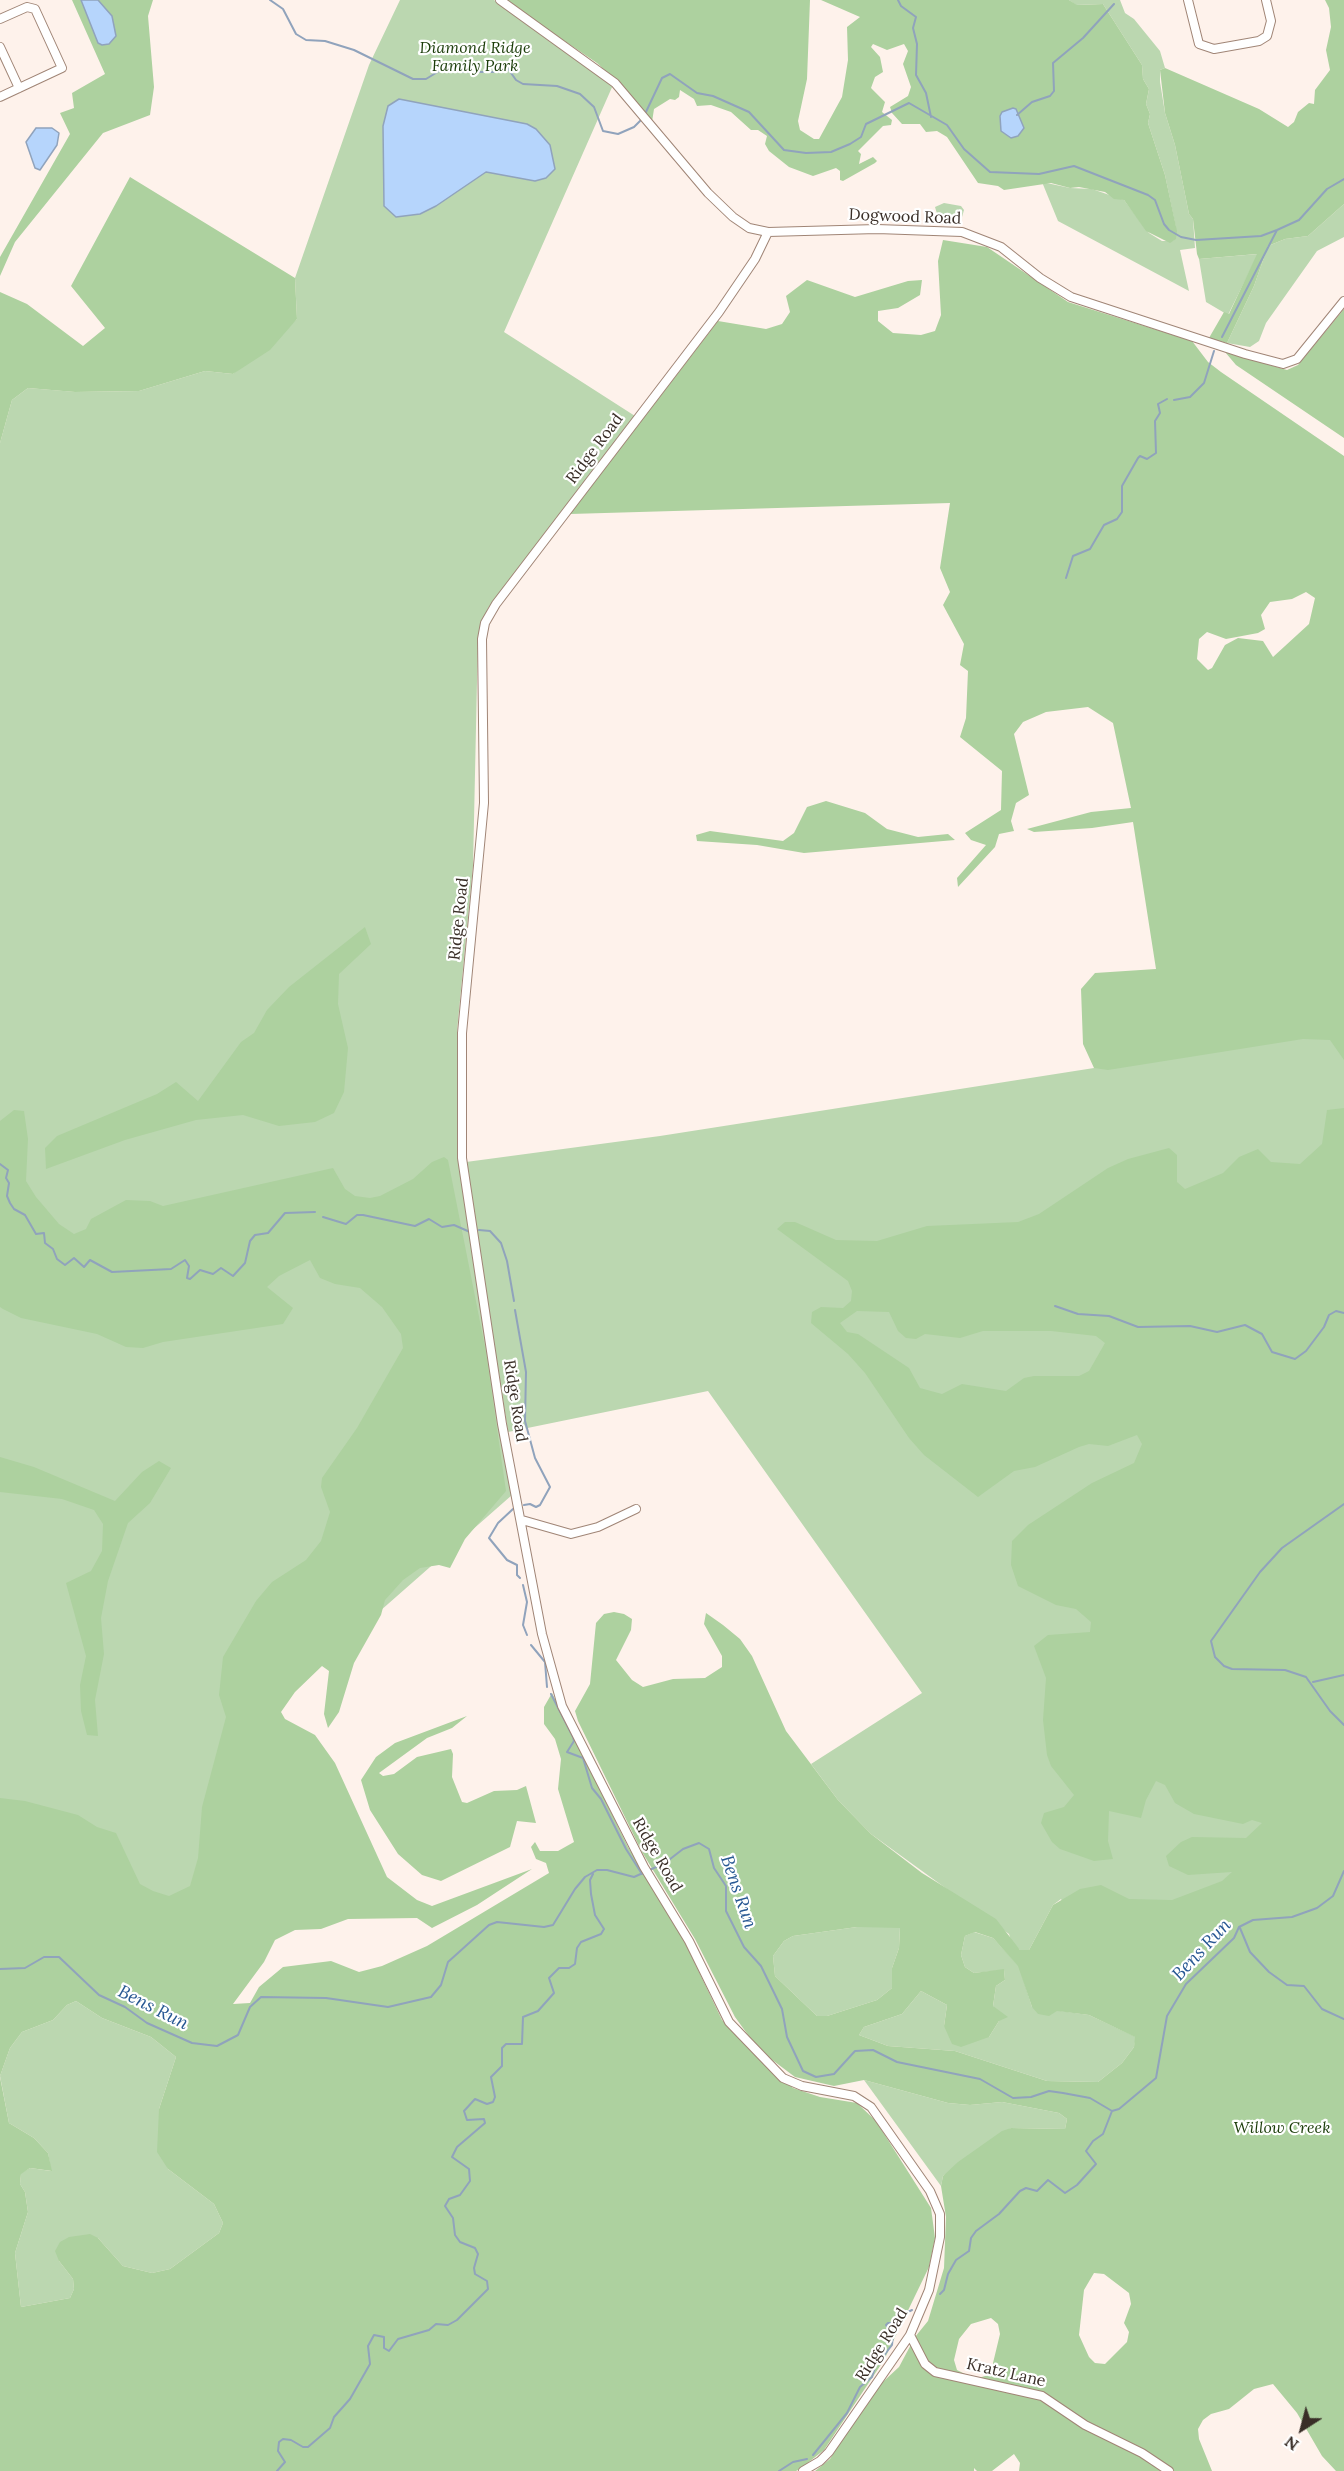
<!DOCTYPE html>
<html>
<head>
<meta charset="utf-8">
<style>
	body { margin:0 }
	#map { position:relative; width:1344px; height:2471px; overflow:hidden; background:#fef2eb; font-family:Lora,serif }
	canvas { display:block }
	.north { position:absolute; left:1272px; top:2399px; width:60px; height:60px; -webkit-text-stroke:4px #fff; paint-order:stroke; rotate:216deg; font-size:16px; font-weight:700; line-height:24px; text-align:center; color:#392e27 }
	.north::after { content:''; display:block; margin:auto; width:21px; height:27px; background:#392e27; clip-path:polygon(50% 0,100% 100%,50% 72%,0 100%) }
</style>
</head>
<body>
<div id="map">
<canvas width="1344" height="2471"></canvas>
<div class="north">N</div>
</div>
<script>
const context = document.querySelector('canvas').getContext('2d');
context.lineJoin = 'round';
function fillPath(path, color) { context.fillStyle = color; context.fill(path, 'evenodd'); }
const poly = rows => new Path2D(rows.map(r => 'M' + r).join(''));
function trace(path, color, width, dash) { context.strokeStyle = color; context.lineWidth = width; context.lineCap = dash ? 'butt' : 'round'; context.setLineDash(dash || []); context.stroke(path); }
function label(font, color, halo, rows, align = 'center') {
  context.font = font + ' Lora,serif'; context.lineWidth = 4.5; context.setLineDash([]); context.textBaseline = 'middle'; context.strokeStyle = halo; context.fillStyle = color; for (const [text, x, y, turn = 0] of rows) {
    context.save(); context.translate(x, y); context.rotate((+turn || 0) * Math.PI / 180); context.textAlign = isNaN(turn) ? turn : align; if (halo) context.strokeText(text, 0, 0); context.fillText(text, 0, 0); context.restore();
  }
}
fillPath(poly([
	[400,0,494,0,613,85,504,332,635,416,488,608,478,635,473,866,457,1031,459,1159,512,1495,256,1720,253,1914,0,1965,0,443,12,400,28,388,76,392,139,391,205,371,233,374,297,319,295,278,369,65],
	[1069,0,1120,0,1125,13,1134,19,1160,51,1165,68,1160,70,1160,82,1165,113,1175,145,1189,214,1193,219,1195,248,1180,250,1189,291,1058,221,1042,182,1070,188,1092,189,1124,200,1149,233,1162,241,1173,241,1176,228,1165,175,1148,123,1150,114,1146,104,1149,89,1143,79,1142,65,1103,4,1076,5],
	[944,203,961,206,964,210,962,217,958,220,938,217,935,207],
	[1344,204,1344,237,1317,251,1266,323,1259,341,1250,347,1227,343,1254,286,1268,246,1285,239,1308,236],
	[1258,254,1228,315,1206,302,1199,259],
	[1336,1024,1344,1037,1344,2422,1061,1899,1053,1905,1029,1950,1020,1950,1012,1944,1009,1934,871,1834,838,1800,811,1764,922,1693,708,1391,508,1432,466,1162,660,1136,1094,1068],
	[857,1927,900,1927,899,1948,892,1968,892,1988,877,2000,827,2016,817,2016,775,1976,773,1956,784,1941,793,1936],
	[974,1932,993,1938,1019,1966,1032,2007,1089,2015,1136,2037,1134,2047,1122,2063,1098,2082,1047,2081,955,2051,888,2046,859,2035,864,2027,902,2014,921,1991,947,2005,944,2026,989,2037,999,2021,993,2006,996,1986,1005,1980,1004,1970,974,1973,965,1967,961,1955,965,1936],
	[76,2001,102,2018,151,2037,176,2057,159,2109,168,2169,214,2204,223,2223,219,2233,170,2269,152,2273,123,2266,98,2238,59,2261,73,2279,74,2289,70,2298,21,2307,15,2253,28,2212,25,2192,20,2184,21,2173,30,2168,51,2171,48,2153,34,2138,9,2123,0,2076,10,2048,22,2032,53,2020,67,2005],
	[864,2080,948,2103,970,2105,1002,2102,1059,2113,1067,2119,1065,2129,1011,2128,943,2176,941,2186]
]), '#bbd7b0');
fillPath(poly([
	[72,0,153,0,148,16,154,87,150,115,103,133,15,242,0,276,0,257,70,134,60,113,74,108,72,93,105,74],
	[504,0,810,0,807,79,798,121,800,130,814,139,819,139,842,97,848,60,847,27,860,17,821,0,1069,0,1077,5,1103,4,1142,65,1143,79,1149,89,1146,104,1150,114,1148,123,1165,175,1177,231,1176,239,1170,243,1146,231,1124,200,1114,199,1105,192,1079,187,1070,188,1051,183,1004,190,998,186,978,183,947,137,937,131,926,132,920,124,902,124,892,113,890,107,908,96,911,87,903,64,908,51,904,44,887,50,873,44,871,47,880,57,883,72,875,77,871,88,885,102,882,112,892,120,891,125,883,126,858,151,861,154,859,164,873,157,877,161,875,163,843,181,840,180,840,171,836,168,813,176,789,167,769,151,765,144,767,136,758,130,751,130,731,112,711,105,697,106,694,99,680,90,679,97,675,100,670,99,654,109,652,122,622,86,597,63],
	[1325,0,1344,0,1344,204,1308,236,1285,239,1268,246,1254,286,1227,343,1209,338,1224,312,1229,314,1257,254,1199,259,1197,254,1193,219,1189,214,1175,145,1165,113,1160,70,1165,68,1259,109,1288,127,1294,122,1298,112,1309,103,1314,104,1315,90,1330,70,1326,50,1331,27,1329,8],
	[130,177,295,278,297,319,270,350,233,374,205,371,139,391,75,392,28,388,12,400,0,443,0,292,27,304,83,346,105,328,71,286],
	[943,240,987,247,1068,302,1192,341,1208,362,1221,372,1344,456,1344,1060,1330,1040,1303,1039,1108,1070,1094,1068,1083,1044,1081,989,1095,973,1156,969,1133,822,1092,828,1034,832,1027,829,1091,812,1131,808,1113,723,1088,707,1046,712,1023,722,1014,734,1029,795,1016,803,1011,821,1014,831,999,834,995,847,958,887,957,878,986,845,971,840,965,833,1001,810,1002,771,960,737,966,718,968,671,960,665,964,644,943,605,950,592,940,568,950,503,570,514,718,321,766,329,782,324,790,312,786,296,807,280,855,297,908,281,922,280,920,295,898,308,878,311,878,321,893,333,921,335,935,331,941,315,938,261],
	[1306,592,1315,598,1309,624,1273,657,1263,641,1238,638,1225,645,1212,668,1208,670,1197,659,1199,639,1207,632,1226,639,1258,633,1265,629,1261,615,1270,602,1292,599],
	[1344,309,1344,438,1236,365,1225,352,1287,370,1298,365],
	[826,801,865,813,887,829,918,837,948,834,955,840,804,853,757,845,697,841,696,835,710,831,783,841,794,833,807,807],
	[365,927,371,944,339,974,338,1004,348,1048,344,1092,334,1113,315,1122,279,1126,243,1115,196,1120,125,1140,46,1169,45,1148,57,1136,157,1094,176,1082,198,1101,241,1042,254,1033,267,1010,289,987],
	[1344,1108,1344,2471,1336,2471,1322,2456,1297,2413,1273,2384,1254,2389,1229,2409,1211,2414,1203,2420,1198,2429,1199,2439,1212,2471,1019,2471,1020,2463,1014,2454,992,2471,977,2471,974,2468,974,2471,815,2471,830,2459,872,2392,899,2367,915,2337,928,2321,944,2268,946,2217,941,2186,943,2176,958,2162,1002,2131,1011,2128,1065,2129,1067,2119,1059,2113,1002,2102,970,2105,948,2103,864,2080,834,2086,795,2077,759,2050,735,2017,695,1939,642,1852,578,1721,575,1711,590,1684,596,1623,604,1614,614,1612,624,1614,632,1619,631,1630,616,1660,632,1680,643,1687,673,1679,705,1678,722,1667,722,1656,704,1624,706,1613,723,1625,740,1639,752,1656,786,1731,838,1800,871,1834,922,1873,996,1919,1020,1950,1029,1950,1053,1905,1080,1889,1101,1885,1129,1899,1172,1900,1222,1881,1232,1872,1188,1875,1169,1866,1166,1856,1181,1842,1192,1837,1246,1838,1262,1823,1252,1820,1243,1824,1194,1814,1175,1803,1165,1785,1156,1781,1146,1800,1141,1818,1109,1811,1108,1841,1113,1859,1094,1861,1060,1849,1052,1842,1041,1823,1044,1813,1064,1807,1074,1795,1051,1766,1047,1755,1043,1720,1046,1678,1034,1646,1048,1635,1090,1632,1091,1622,1076,1609,1056,1605,1018,1586,1011,1565,1012,1541,1028,1525,1092,1483,1134,1463,1142,1444,1137,1435,1108,1446,1089,1444,1079,1447,1035,1467,1014,1471,978,1497,924,1455,909,1438,865,1373,848,1354,811,1323,812,1312,821,1307,843,1308,851,1301,852,1291,848,1281,777,1229,785,1222,795,1222,836,1240,877,1241,927,1226,1018,1222,1039,1214,1108,1168,1128,1159,1169,1148,1177,1155,1177,1182,1185,1189,1223,1173,1239,1157,1258,1149,1271,1162,1300,1164,1322,1144,1327,1110],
	[857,1311,889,1312,898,1331,906,1338,916,1339,925,1334,960,1338,983,1331,1051,1331,1096,1336,1105,1343,1089,1371,1079,1376,1034,1376,1024,1378,1006,1391,962,1384,942,1394,920,1388,909,1368,858,1334,847,1332,840,1323],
	[857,1927,900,1928,899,1948,892,1968,892,1988,877,2000,827,2016,817,2016,775,1976,773,1956,784,1941,793,1936],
	[975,1932,993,1938,1018,1966,1032,2007,1038,2014,1049,2016,1057,2011,1089,2015,1135,2037,1134,2047,1122,2063,1098,2082,1047,2081,955,2051,888,2046,859,2035,864,2027,902,2014,921,1991,947,2005,944,2026,952,2044,961,2047,989,2037,999,2021,1008,2017,993,2006,996,1986,1005,1980,1004,1969,974,1973,965,1967,961,1955,965,1936],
	[1094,2273,1104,2274,1129,2293,1131,2304,1124,2323,1129,2332,1127,2342,1105,2364,1095,2363,1089,2357,1079,2335,1084,2290],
	[991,2318,998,2324,1000,2334,993,2363,995,2373,975,2379,957,2370,954,2360,959,2339,971,2324],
	[14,1110,24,1111,28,1139,26,1181,36,1197,59,1224,74,1234,86,1229,91,1219,126,1200,150,1201,163,1206,333,1168,345,1189,355,1196,370,1198,380,1196,413,1179,432,1162,444,1157,448,1160,486,1352,506,1491,465,1539,450,1568,439,1565,420,1568,403,1580,385,1600,381,1615,354,1663,339,1712,328,1728,324,1714,329,1671,322,1666,295,1692,281,1712,285,1719,315,1735,335,1763,387,1877,417,1900,432,1906,532,1869,477,1905,432,1928,417,1918,348,1919,321,1929,295,1930,275,1940,264,1962,233,2004,250,2003,259,1987,283,1967,331,1961,359,1972,382,1966,427,1946,549,1873,546,1863,536,1859,531,1847,535,1842,540,1851,558,1851,574,1842,558,1789,561,1759,555,1739,544,1724,544,1707,552,1693,628,1847,680,1932,722,2020,758,2058,793,2088,820,2097,857,2103,876,2121,931,2208,935,2238,929,2267,884,2360,824,2450,800,2469,796,2471,0,2471,0,2077,9,2123,34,2138,48,2153,52,2171,30,2168,21,2174,20,2184,25,2192,28,2212,15,2253,21,2307,70,2298,74,2289,73,2279,59,2261,55,2251,60,2242,69,2237,90,2234,98,2238,123,2266,152,2273,170,2269,219,2233,223,2223,214,2204,168,2169,157,2152,159,2109,176,2057,151,2037,102,2018,76,2001,67,2005,53,2020,22,2032,10,2048,0,2076,0,1798,25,1801,78,1815,97,1827,116,1833,140,1884,153,1891,169,1896,190,1886,198,1858,202,1807,226,1717,219,1695,223,1657,256,1601,272,1582,306,1560,321,1541,330,1512,321,1487,322,1478,357,1428,403,1348,401,1334,382,1307,360,1288,335,1284,320,1278,310,1260,279,1276,267,1287,293,1308,283,1324,163,1342,143,1348,126,1347,97,1334,21,1318,3,1309,0,1307,0,1121],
	[0,1457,34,1467,115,1501,142,1472,159,1461,171,1468,150,1503,128,1523,108,1581,101,1618,104,1654,95,1700,98,1736,87,1735,81,1711,80,1685,86,1656,66,1583,91,1571,102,1551,103,1524,94,1510,62,1499,0,1492],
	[467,1716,452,1728,427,1738,379,1773,383,1776,394,1774,417,1757,451,1749,453,1754,452,1777,462,1802,467,1803,494,1791,517,1790,526,1786,536,1823,517,1821,510,1847,441,1881,422,1875,398,1854,370,1810,361,1780,376,1757,395,1743]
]), '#add19f');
const water = poly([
	[81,0,98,0,112,16,116,36,109,44,102,45,98,43,81,0],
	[399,99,527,124,536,129,550,145,555,169,546,178,535,181,486,172,436,206,420,214,396,217,384,206,383,126,388,106,399,99],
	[1013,108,1016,109,1024,128,1018,136,1011,138,1001,131,1000,116,1002,112,1013,108],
	[36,128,52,128,59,133,57,145,40,170,35,168,26,142,36,128]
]);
fillPath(water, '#b6d5fc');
trace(water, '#90a3bc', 1.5);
trace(poly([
	[270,0,283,9,296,34,306,40,325,41,354,50,413,79,426,79,444,68,463,72,495,72,500,71,504,63,516,80,523,84,557,86,580,94,594,107,603,131,618,134,634,127,642,119],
	[898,0,901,6,916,17,913,28,917,44,916,75,926,93,931,117],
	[645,114,662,78,670,74,697,93,713,96,749,112,784,150,806,153,831,152,850,144,861,137,866,124,909,103,947,125,964,149,990,172,1039,174,1074,166,1148,195,1155,200,1164,224,1169,230,1181,237,1196,240,1261,236,1277,230,1299,220,1327,189,1344,179],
	[1017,115,1032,102,1050,96,1054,91,1053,63,1083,38,1114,4],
	[1222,337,1277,230],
	[1174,400,1190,397,1204,383,1214,351],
	[1066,578,1073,556,1090,549,1104,525,1117,519,1122,512,1122,486,1138,458,1140,456,1147,459,1156,453,1155,421,1160,413,1158,404,1167,399],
	[0,1164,8,1170,6,1178,9,1183,7,1196,10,1203,14,1209,25,1215,36,1234,44,1233,45,1243,53,1249,57,1259,65,1265,74,1258,84,1267,90,1260,112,1272,171,1269,185,1260,189,1266,187,1278,190,1279,200,1270,213,1274,221,1268,233,1276,245,1263,250,1241,255,1235,268,1233,285,1213,315,1212],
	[323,1217,346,1224,357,1215,363,1215,415,1226,429,1219,442,1227,454,1225,470,1232],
	[479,1230,490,1231,501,1243,507,1261,514,1301],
	[1055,1306,1078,1314,1109,1316,1138,1327,1190,1326,1217,1332,1245,1325,1262,1334,1272,1352,1295,1359,1306,1351,1324,1327,1329,1315,1336,1311,1344,1313],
	[515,1310,526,1372,525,1421,535,1458,550,1487,540,1505,536,1507,530,1504,524,1505],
	[1344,1504,1282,1548,1260,1572,1211,1641,1215,1657,1224,1666,1232,1669,1285,1670,1306,1677,1330,1711,1344,1725],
	[513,1509,498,1523,489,1538,507,1560,517,1565,517,1575,520,1578],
	[523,1585,527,1602,523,1625,527,1635],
	[531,1645,545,1662,547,1687],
	[1313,1682,1344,1675],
	[551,1694,573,1737,574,1741,567,1752,583,1758,592,1788,601,1799,626,1849,642,1874],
	[1240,1928,1250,1952,1269,1972,1287,1985,1304,1986,1322,2009,1344,2019],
	[0,1969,25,1968,44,1957,59,1957,99,1995,125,2007,147,2023,192,2043,217,2046,238,2035,250,2007,261,1997,326,1998,388,2007,431,1997,441,1985,448,1962,489,1925,497,1922,544,1927,553,1925,575,1889,585,1877,597,1870,607,1870,634,1877,665,1863,683,1849,699,1843,709,1849,714,1868,726,1886,726,1911,744,1947,761,1966,782,2009,787,2037,803,2071,816,2077,834,2074,855,2051,873,2050,897,2062,980,2079,1013,2098,1031,2097,1049,2091,1063,2093,1090,2098,1112,2111,1119,2109,1156,2078,1167,2016,1186,1984,1234,1938,1239,1927,1253,1920,1292,1917,1317,1908,1333,1896,1344,1871],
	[940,2294,944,2290,948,2274,956,2260,969,2251,971,2238,976,2231,999,2214,1020,2191,1026,2188,1037,2191,1048,2180,1065,2193,1077,2185,1096,2164,1086,2151,1093,2141,1103,2134,1112,2111],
	[813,2455,847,2413,860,2387,872,2377,875,2367,892,2345,893,2335,886,2325,888,2323,900,2323,906,2313,912,2310],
	[277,2471,285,2462,278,2451,279,2442,283,2439,291,2440,303,2447,308,2447,330,2428,334,2417,350,2399,370,2364,368,2346,374,2335,384,2337,384,2348,389,2351,398,2339,429,2330,436,2324,448,2325,457,2320,488,2289,487,2281,475,2274,474,2268,478,2254,475,2248,460,2242,455,2235,453,2218,445,2206,449,2199,460,2195,470,2181,469,2169,452,2157,457,2147,485,2123,484,2119,467,2120,464,2111,475,2099,487,2104,493,2102,495,2097,491,2077,502,2066,502,2048,506,2044,522,2044,523,2017,538,2011,554,1993,549,1978,559,1968,569,1968,575,1964,577,1948,581,1942,601,1934,604,1929,595,1915,591,1894,590,1880,593,1874],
	[779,2471,793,2462,807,2459]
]), '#90a3bc', 2);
const minor = poly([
	[500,0,615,83,708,193,733,217,749,228,768,232,877,229,962,232,1001,247,1040,278,1071,297,1245,354,1283,364,1297,359,1344,301],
	[1188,0,1199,44,1214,49,1259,41,1267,36,1271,21,1266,0],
	[0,19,27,7,35,9,62,68,0,97],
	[0,47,19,88],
	[768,232,755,259,719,312,496,604,485,623,482,639,484,803,462,1033,462,1158,502,1424,542,1634,562,1706,644,1867,689,1941,729,2022,783,2078,802,2086,854,2096,871,2107,930,2191,940,2214,940,2237,929,2290,910,2335,829,2452,820,2461,803,2471],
	[522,1520,571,1534,598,1527,636,1509],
	[910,2335,925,2364,935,2372,1042,2396,1085,2425,1142,2453,1169,2471]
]);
trace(minor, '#a08576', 10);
trace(minor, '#fff', 8);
label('italic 16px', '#193b07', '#fff', [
	["Diamond Ridge",475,48],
	["Family Park",475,66],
	["Willow Creek",1282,2128]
]);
label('16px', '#392e27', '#fff', [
	["Dogwood Road",905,217,2],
	["Ridge Road",595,449,-53],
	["Ridge Road",459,919,-84],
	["Ridge Road",515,1401,81],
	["Ridge Road",657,1855,60],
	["Ridge Road",882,2345,-58],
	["Kratz Lane",1006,2373,13]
]);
label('italic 18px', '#285893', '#fff', [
	["Bens Run",738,1892,71],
	["Bens Run",1202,1950,-47],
	["Bens Run",153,2008,27]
]);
</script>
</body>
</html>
